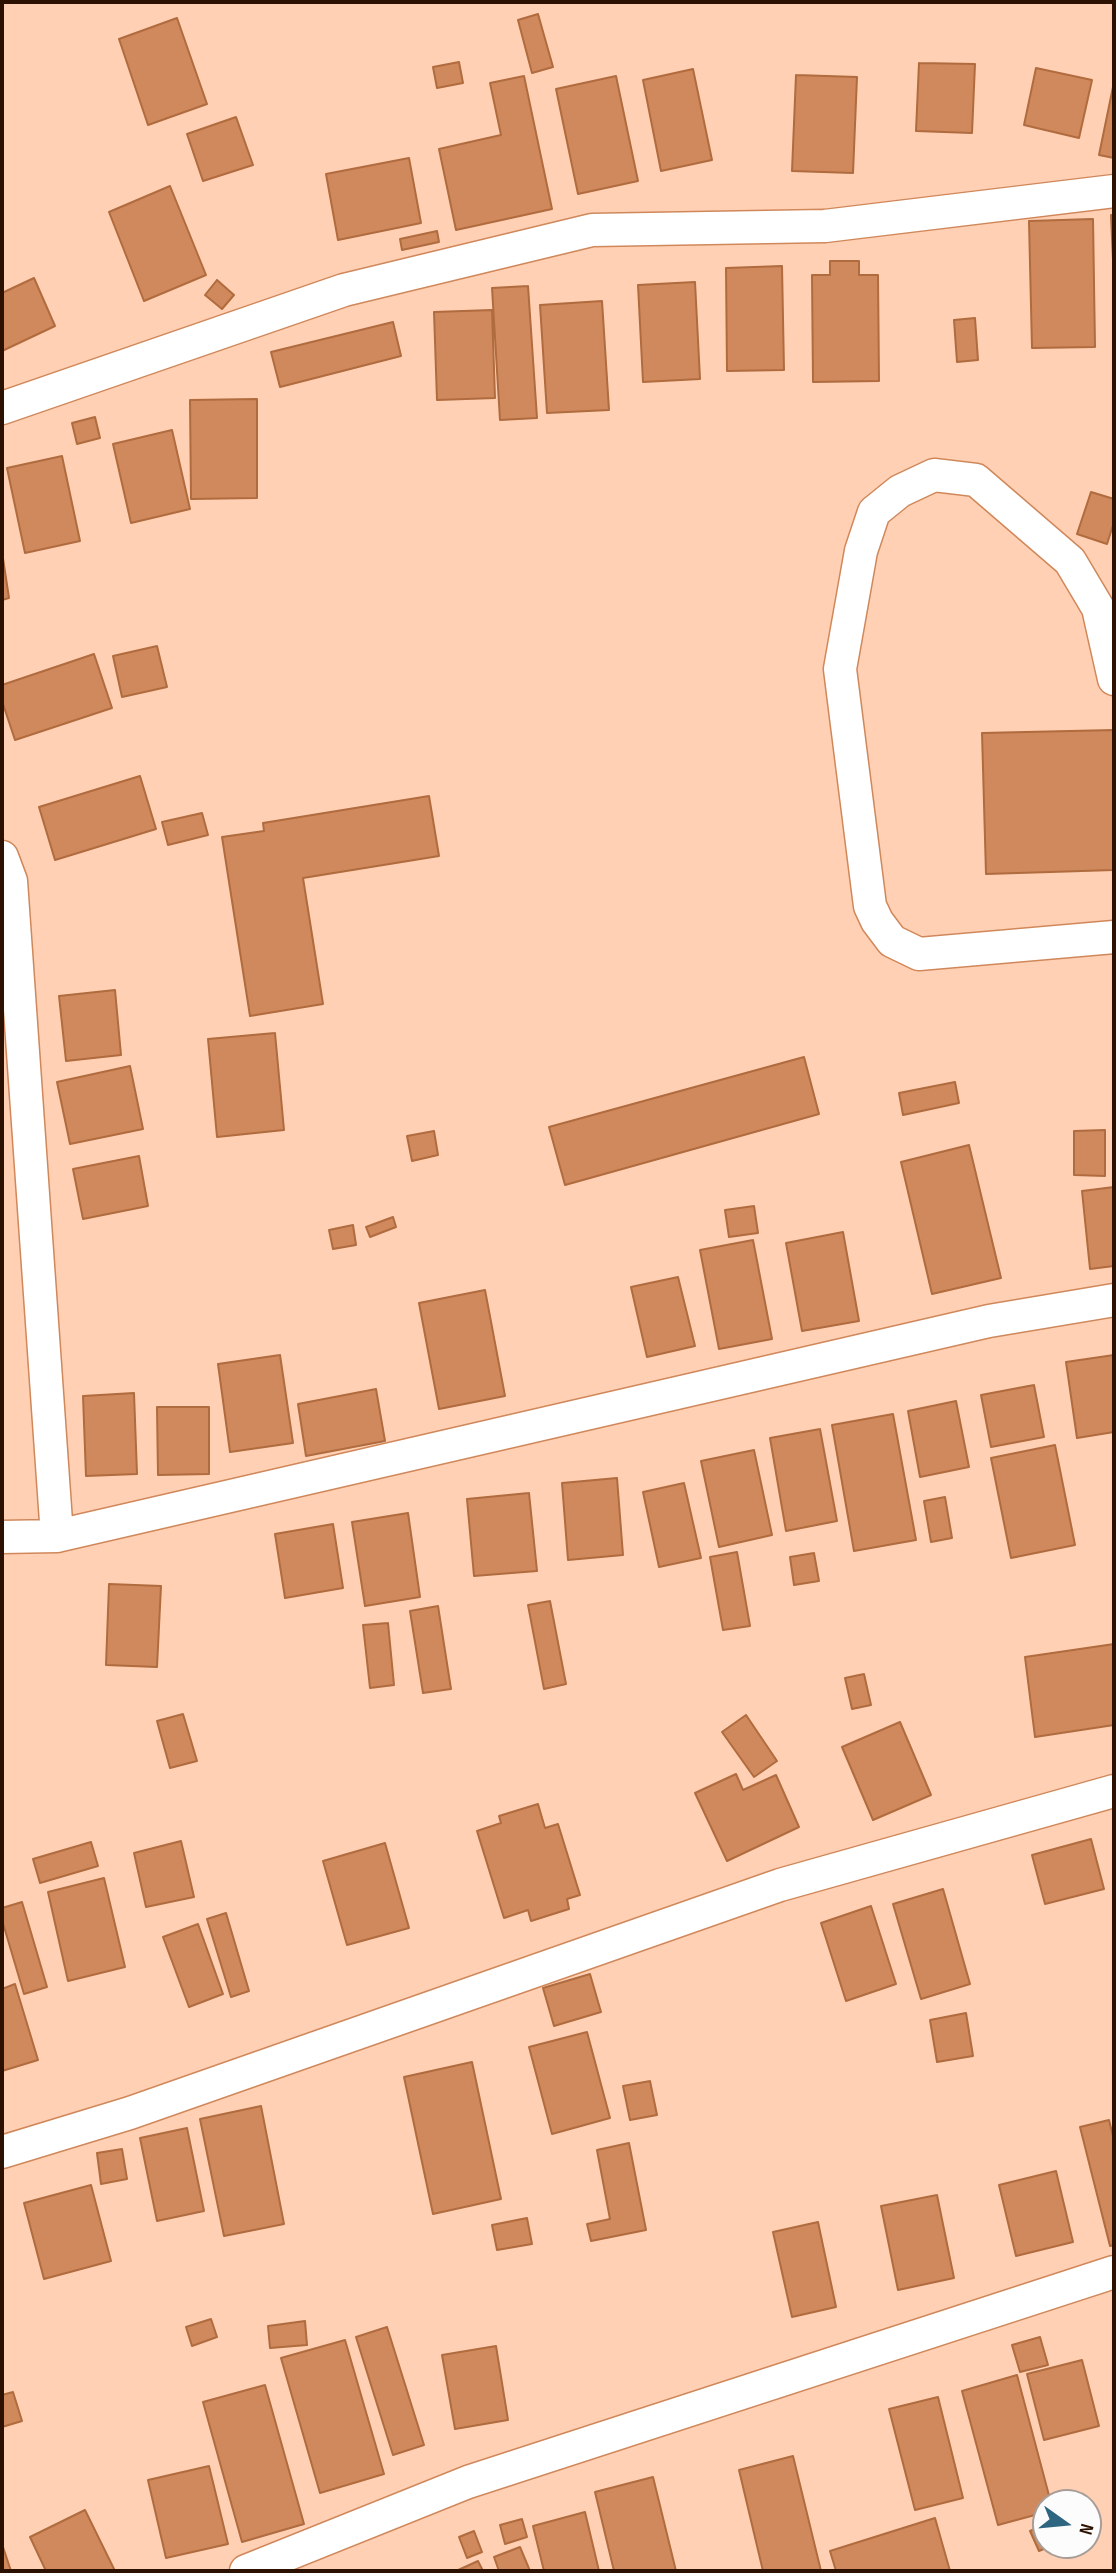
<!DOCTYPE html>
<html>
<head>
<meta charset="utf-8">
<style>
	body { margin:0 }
	#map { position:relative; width:1116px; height:2573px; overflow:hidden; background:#ffd0b4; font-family:"Sofia Sans Condensed",sans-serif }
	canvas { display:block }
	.frame { position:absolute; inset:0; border:4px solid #2c1100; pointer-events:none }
	.north { position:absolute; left:1032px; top:2489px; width:70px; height:70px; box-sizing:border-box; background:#fcfcfc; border:2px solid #a99e97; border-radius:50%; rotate:105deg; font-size:19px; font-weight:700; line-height:28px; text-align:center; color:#2c1100 }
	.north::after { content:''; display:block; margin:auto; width:24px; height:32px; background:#2e6580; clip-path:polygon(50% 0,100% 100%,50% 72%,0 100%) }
</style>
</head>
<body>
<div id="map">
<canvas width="1116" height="2573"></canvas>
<div class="frame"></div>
<div class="north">N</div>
</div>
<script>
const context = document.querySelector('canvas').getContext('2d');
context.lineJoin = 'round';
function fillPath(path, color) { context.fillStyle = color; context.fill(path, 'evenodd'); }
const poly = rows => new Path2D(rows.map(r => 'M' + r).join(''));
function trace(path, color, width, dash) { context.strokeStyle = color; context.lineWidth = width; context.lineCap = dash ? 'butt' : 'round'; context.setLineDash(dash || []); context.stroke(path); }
const building = poly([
	[538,14,553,67,532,73,518,20,538,14],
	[177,18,207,104,148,125,119,39,177,18],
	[459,62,463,83,437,88,433,67,459,62],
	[919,63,975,64,972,133,916,131,919,63],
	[1036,68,1092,80,1079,138,1024,125,1036,68],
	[693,69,712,160,661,171,643,80,693,69],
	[796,75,857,77,853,173,792,171,796,75],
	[524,76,552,209,456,230,439,149,501,135,490,83,524,76],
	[616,76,638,181,578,194,556,89,616,76],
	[1114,82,1114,158,1099,155,1114,82],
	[236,117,253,165,203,181,187,134,236,117],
	[409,158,421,223,338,240,326,174,409,158],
	[170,186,206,275,144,301,109,212,170,186],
	[1111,215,1114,215,1114,282,1111,215],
	[1093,219,1095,347,1032,348,1029,221,1093,219],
	[437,231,439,242,402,250,400,239,437,231],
	[830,261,859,261,859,275,878,275,879,381,813,382,812,275,830,275,830,261],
	[782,266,784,370,727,371,726,268,782,266],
	[34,278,55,326,2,351,2,293,34,278],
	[217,280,234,295,222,309,205,295,217,280],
	[695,282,700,379,643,382,638,285,695,282],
	[528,286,537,418,500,420,492,288,528,286],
	[602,301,609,410,547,413,540,305,602,301],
	[492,310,495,398,437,400,434,312,492,310],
	[975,318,978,360,957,362,954,320,975,318],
	[393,322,401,356,280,387,271,352,393,322],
	[257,399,257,498,191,499,190,400,257,399],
	[95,417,100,438,77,444,72,423,95,417],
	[172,430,190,509,131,523,113,444,172,430],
	[62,456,80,541,25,553,7,468,62,456],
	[1091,492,1114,499,1114,522,1107,544,1077,534,1091,492],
	[2,552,9,598,2,600,2,552],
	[157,646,167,687,122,697,113,656,157,646],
	[94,654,112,708,15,740,2,701,2,685,94,654],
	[1114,730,1114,870,986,874,982,733,1114,730],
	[140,776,156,829,55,860,39,807,140,776],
	[429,796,439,856,303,878,323,1004,250,1016,222,837,264,831,263,823,429,796],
	[202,813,208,835,168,845,162,822,202,813],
	[115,990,121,1055,66,1061,59,996,115,990],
	[275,1033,284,1130,217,1137,208,1039,275,1033],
	[804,1057,819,1114,565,1185,549,1127,804,1057],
	[130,1066,143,1129,70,1144,57,1082,130,1066],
	[955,1082,959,1103,903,1115,899,1093,955,1082],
	[1105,1130,1105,1176,1074,1175,1074,1131,1105,1130],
	[434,1131,438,1155,412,1161,407,1136,434,1131],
	[969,1145,1001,1278,932,1294,901,1162,969,1145],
	[139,1156,148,1206,83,1219,73,1169,139,1156],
	[1114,1187,1114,1266,1090,1269,1082,1191,1114,1187],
	[754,1206,758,1233,729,1237,725,1210,754,1206],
	[393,1217,396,1227,370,1237,366,1227,393,1217],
	[353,1225,356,1245,333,1249,329,1230,353,1225],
	[843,1232,859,1321,802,1331,786,1243,843,1232],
	[753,1240,772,1339,719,1349,700,1250,753,1240],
	[678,1277,695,1346,647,1357,631,1287,678,1277],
	[485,1290,505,1396,439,1409,419,1303,485,1290],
	[280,1355,293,1443,230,1452,218,1364,280,1355],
	[1114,1355,1114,1432,1077,1438,1066,1362,1114,1355],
	[1034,1385,1044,1437,991,1447,981,1395,1034,1385],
	[376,1389,385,1441,306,1456,298,1404,376,1389],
	[134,1393,137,1474,86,1476,83,1396,134,1393],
	[956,1401,969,1467,920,1477,908,1411,956,1401],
	[157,1407,209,1407,209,1474,158,1475,157,1407],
	[893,1414,916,1540,854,1551,832,1425,893,1414],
	[820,1429,837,1521,786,1531,770,1438,820,1429],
	[1055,1445,1075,1545,1011,1558,991,1458,1055,1445],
	[754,1450,772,1535,719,1547,701,1461,754,1450],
	[617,1478,623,1555,568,1560,562,1483,617,1478],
	[684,1483,701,1558,659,1567,643,1492,684,1483],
	[529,1493,537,1571,474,1576,467,1499,529,1493],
	[945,1497,952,1538,931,1542,924,1501,945,1497],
	[408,1513,420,1597,365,1606,352,1522,408,1513],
	[333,1524,343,1588,285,1598,275,1534,333,1524],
	[737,1552,750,1626,723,1630,710,1557,737,1552],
	[814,1553,819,1581,794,1585,790,1557,814,1553],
	[109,1584,161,1586,157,1667,106,1665,109,1584],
	[550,1601,566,1684,544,1689,528,1605,550,1601],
	[438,1606,451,1689,423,1693,410,1611,438,1606],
	[388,1623,394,1685,370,1688,363,1625,388,1623],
	[1114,1644,1114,1725,1035,1737,1025,1657,1114,1644],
	[864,1674,871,1705,852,1709,845,1678,864,1674],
	[183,1714,197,1761,170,1768,157,1721,183,1714],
	[746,1715,777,1761,754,1777,722,1732,746,1715],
	[900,1722,931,1795,873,1820,842,1747,900,1722],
	[736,1774,743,1790,776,1775,799,1827,727,1861,695,1793,736,1774],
	[538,1804,545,1828,558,1824,580,1895,567,1899,569,1909,531,1921,528,1910,504,1918,477,1831,501,1823,499,1816,538,1804],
	[1091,1839,1104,1889,1045,1904,1032,1855,1091,1839],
	[181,1841,194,1897,146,1907,134,1853,181,1841],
	[91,1842,98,1866,40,1883,33,1859,91,1842],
	[385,1843,409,1928,347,1945,323,1861,385,1843],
	[104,1878,125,1967,68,1981,48,1892,104,1878],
	[943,1889,970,1984,921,1999,893,1904,943,1889],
	[22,1902,47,1987,24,1994,2,1920,2,1908,22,1902],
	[871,1906,896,1984,846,2001,821,1923,871,1906],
	[226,1913,249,1991,231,1997,207,1919,226,1913],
	[198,1924,223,1994,189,2007,163,1937,198,1924],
	[590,1974,601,2012,554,2026,543,1988,590,1974],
	[15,1984,38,2060,2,2071,2,1989,15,1984],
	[966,2013,973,2056,937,2062,930,2020,966,2013],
	[587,2032,610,2118,552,2134,529,2047,587,2032],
	[472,2062,501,2199,433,2214,404,2077,472,2062],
	[650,2081,657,2115,630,2120,623,2086,650,2081],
	[261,2106,284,2224,224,2236,200,2119,261,2106],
	[1109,2120,1114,2140,1114,2245,1110,2246,1080,2127,1109,2120],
	[187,2128,204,2211,157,2221,140,2138,187,2128],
	[629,2143,646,2230,591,2241,587,2224,610,2219,597,2150,629,2143],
	[122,2149,127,2179,101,2184,97,2153,122,2149],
	[1056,2171,1073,2242,1016,2256,999,2185,1056,2171],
	[91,2185,111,2261,44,2279,24,2203,91,2185],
	[937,2195,954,2278,898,2290,881,2206,937,2195],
	[527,2218,532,2244,497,2250,492,2225,527,2218],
	[818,2222,836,2307,792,2317,773,2232,818,2222],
	[211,2319,217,2337,192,2346,186,2327,211,2319],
	[305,2321,307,2345,270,2348,268,2326,305,2321],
	[387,2327,424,2445,393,2455,356,2337,387,2327],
	[1040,2337,1048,2365,1020,2372,1012,2345,1040,2337],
	[345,2340,384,2474,320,2493,281,2358,345,2340],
	[496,2346,508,2420,455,2429,442,2355,496,2346],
	[1082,2360,1099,2426,1044,2440,1027,2374,1082,2360],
	[1017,2375,1051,2503,1046,2503,1046,2512,998,2525,962,2391,1017,2375],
	[265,2385,304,2524,242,2542,203,2402,265,2385],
	[13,2392,22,2421,2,2427,2,2395,13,2392],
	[938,2397,963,2498,915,2510,889,2409,938,2397],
	[793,2456,821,2571,763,2571,739,2470,793,2456],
	[209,2466,228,2544,166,2558,148,2480,209,2466],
	[653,2477,676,2571,614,2571,595,2492,653,2477],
	[85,2510,115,2571,46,2571,30,2537,85,2510],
	[585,2512,599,2571,544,2571,533,2526,585,2512],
	[935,2518,950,2571,836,2571,830,2551,935,2518],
	[522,2519,527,2537,505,2544,500,2525,522,2519],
	[1046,2524,1046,2545,1053,2545,1039,2551,1030,2531,1046,2524],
	[474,2531,482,2552,467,2558,459,2537,474,2531],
	[2,2544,11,2571,2,2571,2,2544],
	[520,2547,530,2571,499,2571,494,2557,520,2547],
	[478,2561,483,2571,456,2571,478,2561]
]);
fillPath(building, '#d0895c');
trace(building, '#b06b3e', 2);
const street = poly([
	[2,408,344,290,592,230,825,226,1114,191],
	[1114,679,1098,608,1070,561,976,480,934,475,900,491,874,512,861,551,840,669,870,906,877,921,892,941,919,954,1114,937],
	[2,857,11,881,57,1536],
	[2,1537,57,1536,989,1321,1114,1300],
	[2,2152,130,2113,780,1885,1114,1791],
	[246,2571,468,2482,1114,2272]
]);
trace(street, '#d0885b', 35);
trace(street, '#fff', 32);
</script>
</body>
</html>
